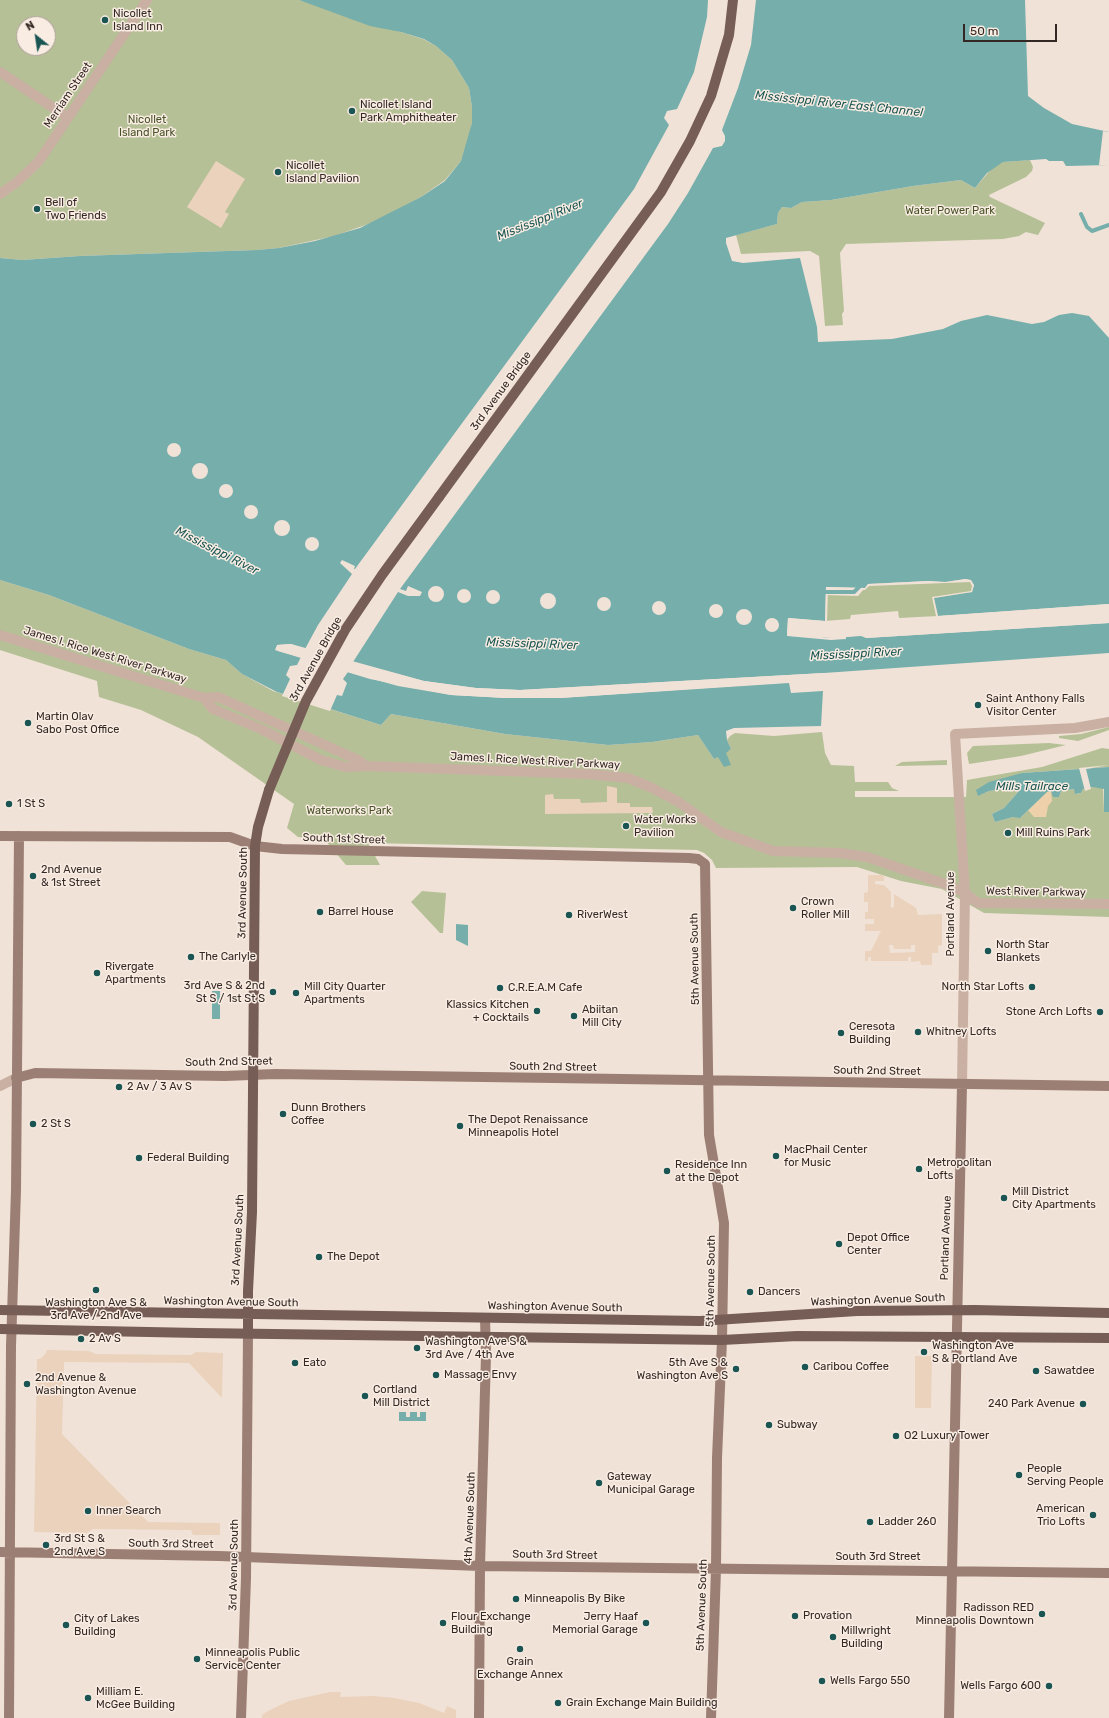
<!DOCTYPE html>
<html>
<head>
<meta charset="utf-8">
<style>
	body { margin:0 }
	#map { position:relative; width:1109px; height:1718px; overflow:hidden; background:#f1e2d7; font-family:Rubik,sans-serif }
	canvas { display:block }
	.north { position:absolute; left:16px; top:16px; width:40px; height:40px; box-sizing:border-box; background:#f9ede3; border:1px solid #aa9e97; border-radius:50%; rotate:330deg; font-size:11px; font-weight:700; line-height:16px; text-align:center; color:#342825 }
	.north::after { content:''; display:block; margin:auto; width:14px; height:18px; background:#1a5553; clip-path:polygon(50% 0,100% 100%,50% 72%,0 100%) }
	.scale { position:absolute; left:963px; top:24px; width:94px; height:18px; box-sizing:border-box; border:2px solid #342825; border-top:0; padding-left:5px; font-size:12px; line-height:14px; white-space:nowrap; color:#342825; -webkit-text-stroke:3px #f9ede3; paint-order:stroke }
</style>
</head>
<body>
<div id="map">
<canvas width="1109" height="1718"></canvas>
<div class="north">N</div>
<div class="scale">50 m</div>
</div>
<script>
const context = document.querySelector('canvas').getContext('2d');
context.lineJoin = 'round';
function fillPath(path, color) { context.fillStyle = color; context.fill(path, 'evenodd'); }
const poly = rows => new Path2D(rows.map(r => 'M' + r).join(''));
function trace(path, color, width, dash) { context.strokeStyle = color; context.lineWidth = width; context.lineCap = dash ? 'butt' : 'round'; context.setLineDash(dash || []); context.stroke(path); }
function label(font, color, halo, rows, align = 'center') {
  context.font = font + ' Rubik,sans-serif'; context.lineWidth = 3; context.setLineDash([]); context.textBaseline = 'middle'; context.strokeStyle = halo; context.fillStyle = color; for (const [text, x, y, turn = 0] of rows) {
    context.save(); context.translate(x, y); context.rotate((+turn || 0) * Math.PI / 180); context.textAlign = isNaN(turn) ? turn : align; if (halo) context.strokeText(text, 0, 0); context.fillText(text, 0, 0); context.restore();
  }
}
fillPath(poly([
	[0,0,299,0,423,39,436,46,452,60,469,88,472,107,472,123,469,140,461,161,445,180,421,197,377,221,334,236,279,248,257,250,80,256,22,260,0,258],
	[24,24,48,24,48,48,24,48],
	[1030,160,1033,167,1032,171,1026,177,989,195,990,197,1045,223,1038,235,1026,232,1019,236,1003,239,846,244,840,253,844,311,842,314,843,325,825,326,819,256,810,251,741,254,736,235,777,224,778,213,782,207,791,208,802,202,831,200,913,186,961,180,975,188,993,167,1003,162],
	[0,580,49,595,189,649,226,660,242,674,273,691,381,725,391,714,505,734,608,745,652,742,698,735,714,759,731,749,727,740,730,736,735,733,774,736,822,732,825,753,831,765,854,766,855,782,888,782,892,788,899,791,855,791,855,797,966,797,967,780,1042,767,1102,748,1109,749,1109,767,1022,773,978,796,989,791,1005,789,1019,791,1004,808,992,814,995,822,1013,817,1021,817,1047,792,1051,791,1059,797,1061,791,1074,789,1076,794,1081,793,1083,789,1093,787,1103,787,1104,811,1109,812,1109,917,984,913,942,889,901,881,857,867,716,868,712,860,704,853,697,850,368,843,380,865,346,865,324,839,298,837,287,828,294,804,198,737,141,710,99,697,97,681,0,650],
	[971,580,974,589,938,616,899,618,898,611,851,615,850,619,825,621,826,595,858,596,868,584],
	[1109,727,1109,730,1078,741,1059,738,1059,736,1081,734],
	[1049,743,1066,745,1021,756,969,764,967,753,973,746],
	[947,760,947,765,895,766,902,762],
	[422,891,446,893,443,933,440,933,411,902]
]), '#b6c097');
fillPath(poly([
	[1051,791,1052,801,1048,806,1046,817,1034,817,1028,810,1047,792]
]), '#eed1ab');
fillPath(poly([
	[216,161,245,179,225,212,229,214,221,228,187,207],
	[607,786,617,788,617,803,630,803,630,807,652,807,653,813,545,814,545,795,553,794,554,799,580,799,581,803,607,802],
	[868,875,884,875,884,881,875,881,875,884,884,885,891,892,891,908,894,907,894,894,916,908,918,915,942,914,942,945,938,946,938,953,932,953,932,965,921,965,920,961,911,962,911,957,908,957,908,961,871,961,871,957,868,957,868,961,865,961,865,951,871,951,881,931,865,931,865,924,874,924,874,919,865,919,865,912,868,912,868,902,864,902,864,893,868,892],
	[889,945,893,945,894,949,911,949,911,945,915,945,915,952,890,953],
	[47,1350,89,1351,96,1354,191,1355,196,1352,223,1353,222,1398,189,1363,64,1362,62,1434,148,1522,220,1523,220,1535,193,1535,191,1530,93,1529,87,1533,34,1532,37,1359,40,1359,46,1353],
	[915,1356,932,1356,931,1408,915,1408],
	[330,1692,341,1692,340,1697,374,1696,394,1698,419,1703,444,1713,447,1706,456,1710,456,1718,262,1718,262,1715,268,1711,289,1701]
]), '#ead2bd');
fillPath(poly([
	[299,0,1025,0,1028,96,1044,108,1072,124,1109,132,1109,165,1066,166,1063,161,1049,161,1046,159,1003,162,987,173,975,188,961,180,913,186,831,200,802,202,791,208,782,207,778,213,777,224,726,238,726,243,732,261,743,263,800,258,817,327,818,342,892,339,943,329,961,321,987,315,1032,324,1044,322,1059,315,1072,313,1089,316,1109,338,1109,604,938,616,934,598,972,592,974,585,966,579,945,582,929,581,868,584,865,588,826,587,825,621,788,618,787,635,846,639,846,637,862,635,866,638,1109,623,1109,653,824,673,520,690,476,688,424,681,291,644,277,645,278,651,370,679,451,695,506,698,560,698,789,683,791,693,823,691,821,726,734,728,726,731,727,740,731,749,726,753,731,765,724,767,718,757,714,759,698,735,652,742,608,745,505,734,391,714,381,725,277,692,242,674,226,660,189,649,49,595,0,580,0,258,22,260,80,256,257,250,279,248,315,241,360,228,421,197,445,181,461,161,472,123,472,107,469,88,452,60,436,46,424,39,401,32,370,26],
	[1109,767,1109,812,1104,812,1104,789,1093,787,1083,789,1081,793,1075,794,1074,789,1061,791,1059,797,1053,797,1051,791,1047,792,1020,818,1013,817,995,822,992,814,1004,808,1019,791,1005,789,989,791,978,796,976,790,989,782,1022,773],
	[456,924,468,925,468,946,456,940],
	[212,991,220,991,220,1019,212,1019],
	[399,1412,406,1412,406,1417,410,1417,410,1412,417,1412,417,1417,420,1417,420,1412,426,1412,426,1421,399,1421]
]), '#75aeab');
fillPath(poly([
	[708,0,756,0,751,45,738,88,722,130,725,136,725,141,722,146,713,148,688,193,668,224,400,589,406,591,408,586,422,592,420,596,408,596,398,592,353,662,424,681,476,688,520,690,824,673,824,675,543,692,496,691,424,683,291,646,279,647,278,649,370,677,451,693,506,696,560,696,789,681,791,682,560,698,506,698,451,695,398,686,348,672,343,679,347,683,342,696,337,695,330,711,282,696,290,679,286,675,290,666,297,665,301,657,278,651,275,650,277,645,291,644,305,649,318,625,352,574,340,563,342,560,355,566,354,569,355,569,634,189,669,125,664,118,667,111,677,109,694,72,707,17],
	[1103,131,1109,132,1109,165,1099,165],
	'167 450a7 7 0 1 1 14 0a7 7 0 1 1-14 0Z',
	'192 471a8 8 0 1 1 16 0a8 8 0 1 1-16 0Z',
	'219 491a7 7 0 1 1 14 0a7 7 0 1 1-14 0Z',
	'244 512a7 7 0 1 1 14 0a7 7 0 1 1-14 0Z',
	'274 528a8 8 0 1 1 16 0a8 8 0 1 1-16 0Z',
	'305 544a7 7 0 1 1 14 0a7 7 0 1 1-14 0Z',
	[966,579,971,580,974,585,972,592,934,598,938,616,1109,604,1109,606,938,618,936,616,932,597,971,591,972,586,970,582,869,586,865,590,828,589,827,622,790,620,789,634,831,638,861,634,866,636,1109,621,1109,623,866,638,861,636,846,637,846,639,831,640,787,636,788,618,825,621,826,587,865,588,868,584,929,581,945,582],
	'428 594a8 8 0 1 1 16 0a8 8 0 1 1-16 0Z',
	'457 596a7 7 0 1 1 14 0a7 7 0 1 1-14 0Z',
	'486 597a7 7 0 1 1 14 0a7 7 0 1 1-14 0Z',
	'540 601a8 8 0 1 1 16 0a8 8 0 1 1-16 0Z',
	'597 604a7 7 0 1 1 14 0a7 7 0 1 1-14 0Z',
	'652 608a7 7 0 1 1 14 0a7 7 0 1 1-14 0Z',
	'709 611a7 7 0 1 1 14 0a7 7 0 1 1-14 0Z',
	'736 617a8 8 0 1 1 16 0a8 8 0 1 1-16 0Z',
	'765 625a7 7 0 1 1 14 0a7 7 0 1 1-14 0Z',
	[1109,765,1086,769,1091,789,1085,791,1079,768]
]), '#f1e2d7');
trace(poly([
	[1081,214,1087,227,1092,231,1109,225],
	[826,592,854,592,859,587]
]), '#75aeab', 4);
trace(poly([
	[0,72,67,117],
	[0,194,17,182,39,161,147,0],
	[0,635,204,698,218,697,358,760,366,766],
	[204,698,213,709,261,729,321,760,346,767,366,766,588,774,628,778,650,787,677,801,721,832,773,851,840,853,867,857,948,885,965,893,978,903,1109,904],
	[962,1084,965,893,955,734,1075,728,1109,722],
	[0,1086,16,1078]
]), '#c9b0a3', 10);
trace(poly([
	[0,836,230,837,255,846,282,849,689,858,698,859,705,864,709,1135,724,1223,722,1340,717,1458,716,1569,711,1718],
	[16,1078,35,1073,225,1076,275,1074,1109,1086],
	[0,1552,219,1556,480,1566,1109,1573],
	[9,1718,11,1346,16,1190,19,836],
	[241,1718,246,1578,248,1334],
	[479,1718,480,1566,486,1355,485,1318],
	[949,1718,962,1084]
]), '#9c7f74', 10);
trace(poly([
	[439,497,661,192,690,141,711,96,729,35,733,0],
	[0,1310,700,1321,857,1311,975,1310,1109,1313],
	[0,1329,198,1333,722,1340,797,1336,1109,1338],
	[248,1334,248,1291,252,1212,255,846,258,827,269,790]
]), '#765d56', 10);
trace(poly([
	[269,790,306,701,345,630,382,575,439,497]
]), '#765d56', 10);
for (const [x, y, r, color] of [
	[105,20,4,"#1a5553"],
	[352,111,4,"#1a5553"],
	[278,172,4,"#1a5553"],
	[37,209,4,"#1a5553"],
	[978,705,4,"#1a5553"],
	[28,723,4,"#1a5553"],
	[9,804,4,"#1a5553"],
	[626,826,4,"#1a5553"],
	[1008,833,4,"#1a5553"],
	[33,876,4,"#1a5553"],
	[793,908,4,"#1a5553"],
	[320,912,4,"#1a5553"],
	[569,915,4,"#1a5553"],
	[988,951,4,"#1a5553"],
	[191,957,4,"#1a5553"],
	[97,973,4,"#1a5553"],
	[1032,987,4,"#1a5553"],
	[500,988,4,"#1a5553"],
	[273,992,4,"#1a5553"],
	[296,993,4,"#1a5553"],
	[537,1011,4,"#1a5553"],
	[1100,1012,4,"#1a5553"],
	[574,1016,4,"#1a5553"],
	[918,1032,4,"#1a5553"],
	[841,1033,4,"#1a5553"],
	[119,1087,4,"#1a5553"],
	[283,1114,4,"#1a5553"],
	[33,1124,4,"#1a5553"],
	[460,1126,4,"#1a5553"],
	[776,1156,4,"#1a5553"],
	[139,1158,4,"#1a5553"],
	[919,1169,4,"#1a5553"],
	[667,1171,4,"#1a5553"],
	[1004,1198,4,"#1a5553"],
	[839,1244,4,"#1a5553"],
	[319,1257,4,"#1a5553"],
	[96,1290,4,"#1a5553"],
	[750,1292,4,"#1a5553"],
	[81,1339,4,"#1a5553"],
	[417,1348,4,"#1a5553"],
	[924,1352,4,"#1a5553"],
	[295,1363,4,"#1a5553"],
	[805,1367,4,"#1a5553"],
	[736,1369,4,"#1a5553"],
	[1036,1371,4,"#1a5553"],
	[436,1375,4,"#1a5553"],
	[27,1384,4,"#1a5553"],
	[365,1396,4,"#1a5553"],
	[1083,1404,4,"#1a5553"],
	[769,1425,4,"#1a5553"],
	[896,1436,4,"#1a5553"],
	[1019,1475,4,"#1a5553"],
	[599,1483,4,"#1a5553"],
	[88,1511,4,"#1a5553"],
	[1093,1515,4,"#1a5553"],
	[870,1522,4,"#1a5553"],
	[46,1545,4,"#1a5553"],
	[516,1599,4,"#1a5553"],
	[1042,1614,4,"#1a5553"],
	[795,1616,4,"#1a5553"],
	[443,1623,4,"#1a5553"],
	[646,1623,4,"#1a5553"],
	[66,1625,4,"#1a5553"],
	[833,1637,4,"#1a5553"],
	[520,1649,4,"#1a5553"],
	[197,1659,4,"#1a5553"],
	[822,1681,4,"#1a5553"],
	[1049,1686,4,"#1a5553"],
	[88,1698,4,"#1a5553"],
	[558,1703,4,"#1a5553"]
]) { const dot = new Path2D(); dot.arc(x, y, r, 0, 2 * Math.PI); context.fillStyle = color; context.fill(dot); trace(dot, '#f9ede3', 1.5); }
label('11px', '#342825', '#f9ede3', [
	["Nicollet",113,14],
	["Island Inn",113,27],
	["Nicollet Island",360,105],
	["Park Amphitheater",360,118],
	["Nicollet",286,166],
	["Island Pavilion",286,179],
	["Bell of",45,203],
	["Two Friends",45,216],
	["Saint Anthony Falls",986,699],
	["Visitor Center",986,712],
	["Martin Olav",36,717],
	["Sabo Post Office",36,730],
	["1 St S",17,804],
	["Water Works",634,820],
	["Pavilion",634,833],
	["Mill Ruins Park",1016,833],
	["2nd Avenue",41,870],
	["& 1st Street",41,883],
	["Crown",801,902],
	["Roller Mill",801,915],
	["Barrel House",328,912],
	["RiverWest",577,915],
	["North Star",996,945],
	["Blankets",996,958],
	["The Carlyle",199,957],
	["Rivergate",105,967],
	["Apartments",105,980],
	["3rd Ave S & 2nd",265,986,"right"],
	["St S / 1st St S",265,999,"right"],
	["Mill City Quarter",304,987],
	["Apartments",304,1000],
	["North Star Lofts",1024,987,"right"],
	["C.R.E.A.M Cafe",508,988],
	["Klassics Kitchen",529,1005,"right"],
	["+ Cocktails",529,1018,"right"],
	["Abiitan",582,1010],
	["Mill City",582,1023],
	["Stone Arch Lofts",1092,1012,"right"],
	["Ceresota",849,1027],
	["Building",849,1040],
	["Whitney Lofts",926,1032],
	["2 Av / 3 Av S",127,1087],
	["Dunn Brothers",291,1108],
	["Coffee",291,1121],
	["The Depot Renaissance",468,1120],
	["Minneapolis Hotel",468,1133],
	["2 St S",41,1124],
	["MacPhail Center",784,1150],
	["for Music",784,1163],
	["Federal Building",147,1158],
	["Metropolitan",927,1163],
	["Lofts",927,1176],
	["Residence Inn",675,1165],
	["at the Depot",675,1178],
	["Mill District",1012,1192],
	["City Apartments",1012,1205],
	["Depot Office",847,1238],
	["Center",847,1251],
	["The Depot",327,1257],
	["Dancers",758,1292],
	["Washington Ave S &",96,1303,"center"],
	["3rd Ave / 2nd Ave",96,1316,"center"],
	["2 Av S",89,1339],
	["Washington Ave S &",425,1342],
	["3rd Ave / 4th Ave",425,1355],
	["Washington Ave",932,1346],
	["S & Portland Ave",932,1359],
	["Eato",303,1363],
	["5th Ave S &",728,1363,"right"],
	["Washington Ave S",728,1376,"right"],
	["Caribou Coffee",813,1367],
	["Sawatdee",1044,1371],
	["Massage Envy",444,1375],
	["2nd Avenue &",35,1378],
	["Washington Avenue",35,1391],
	["Cortland",373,1390],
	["Mill District",373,1403],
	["240 Park Avenue",1075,1404,"right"],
	["Subway",777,1425],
	["O2 Luxury Tower",904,1436],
	["People",1027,1469],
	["Serving People",1027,1482],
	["Gateway",607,1477],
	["Municipal Garage",607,1490],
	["American",1085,1509,"right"],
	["Trio Lofts",1085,1522,"right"],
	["Inner Search",96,1511],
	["Ladder 260",878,1522],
	["3rd St S &",54,1539],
	["2nd Ave S",54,1552],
	["Minneapolis By Bike",524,1599],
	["Radisson RED",1034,1608,"right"],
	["Minneapolis Downtown",1034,1621,"right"],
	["Provation",803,1616],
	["Flour Exchange",451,1617],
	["Building",451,1630],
	["Jerry Haaf",638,1617,"right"],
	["Memorial Garage",638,1630,"right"],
	["City of Lakes",74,1619],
	["Building",74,1632],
	["Millwright",841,1631],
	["Building",841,1644],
	["Minneapolis Public",205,1653],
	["Service Center",205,1666],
	["Grain",520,1662,"center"],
	["Exchange Annex",520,1675,"center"],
	["Wells Fargo 550",830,1681],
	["Wells Fargo 600",1041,1686,"right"],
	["Milliam E.",96,1692],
	["McGee Building",96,1705],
	["Grain Exchange Main Building",566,1703]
], 'left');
label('11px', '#342825', '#f9ede3', [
	["Merriam Street",68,95,-56],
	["3rd Avenue Bridge",501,391,-54],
	["James I. Rice West River Parkway",105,655,17],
	["3rd Avenue Bridge",316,659,-61],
	["James I. Rice West River Parkway",535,761,3],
	["South 1st Street",344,839,2],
	["West River Parkway",1036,892,1],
	["3rd Avenue South",243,893,-89],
	["Portland Avenue",951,914,-90],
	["5th Avenue South",695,959,-91],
	["South 2nd Street",229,1062,-1],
	["South 2nd Street",553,1067,1],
	["South 2nd Street",877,1071,1],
	["Portland Avenue",946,1238,-88],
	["3rd Avenue South",238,1240,-87],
	["5th Avenue South",711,1281,-89],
	["Washington Avenue South",878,1300,-2],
	["Washington Avenue South",231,1302,1],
	["Washington Avenue South",555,1307,1],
	["4th Avenue South",470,1518,-88],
	["South 3rd Street",171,1544,1],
	["South 3rd Street",555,1555,1],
	["South 3rd Street",878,1557],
	["3rd Avenue South",234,1565,-89],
	["5th Avenue South",702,1605,-88]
]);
label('11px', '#475228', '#f9ede3', [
	["Nicollet",147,120],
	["Island Park",147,133],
	["Water Power Park",950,211],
	["Waterworks Park",349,811]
]);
label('italic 12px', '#1a5553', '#f9ede3', [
	["Mississippi River East Channel",839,104,6],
	["Mississippi River",540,220,-22],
	["Mississippi River",217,551,27],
	["Mississippi River",532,644,2],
	["Mississippi River",856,654,-3],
	["Mills Tailrace",1032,787]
]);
</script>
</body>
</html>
